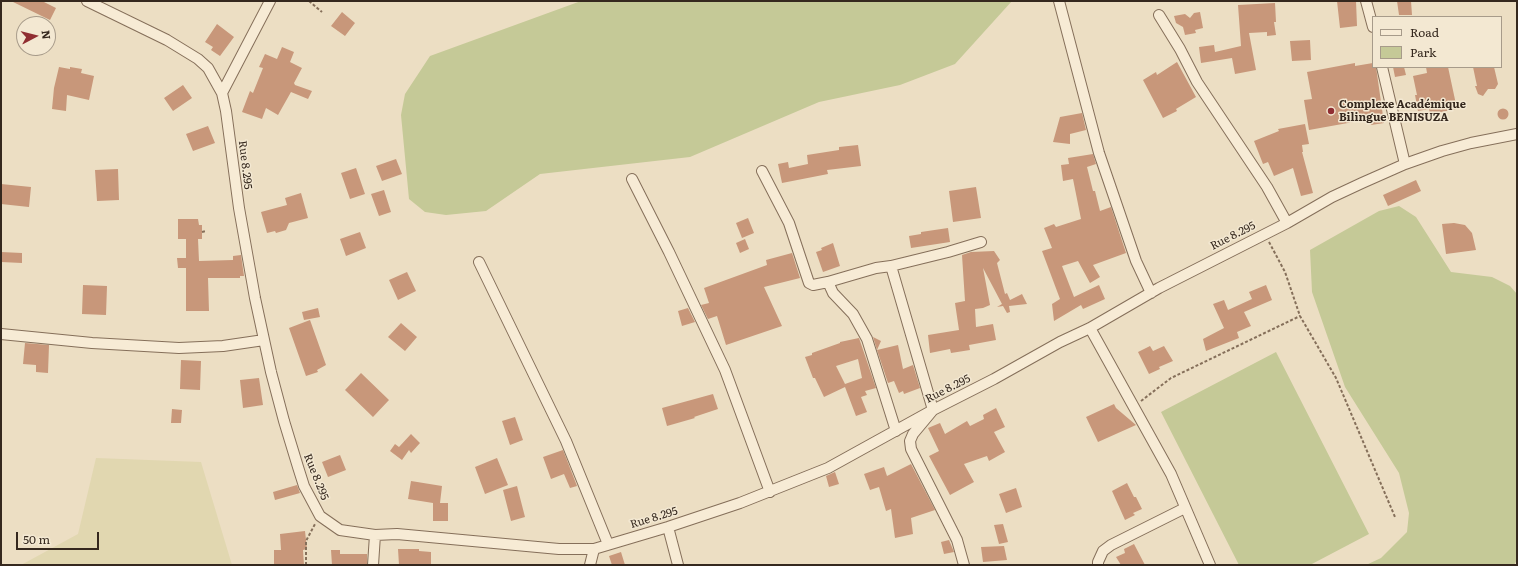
<!DOCTYPE html>
<html>
<head>
<meta charset="utf-8">
<style>
	body { margin:0 }
	#map { position:relative; width:1518px; height:566px; overflow:hidden; background:#ecdec3; font-family:Literata,serif }
	canvas { display:block }
	.frame { position:absolute; inset:0; border:2px solid #35281e; pointer-events:none }
	.legend { position:absolute; left:1372px; top:16px; width:130px; height:52px; box-sizing:border-box; background:#f3e8d2; border:1px solid #a79b8a; margin:0; padding:5px 7px; list-style:none; font-size:12px; color:#35281e }
	.legend li { display:flex; align-items:center; gap:8px; height:20px }
	.legend b { width:20px; border:1px solid #a79b8a }
	.north { position:absolute; left:16px; top:16px; width:40px; height:40px; box-sizing:border-box; background:#f3e8d2; border:1px solid #a79b8a; border-radius:50%; rotate:83deg; font-size:11px; font-weight:700; line-height:16px; text-align:center; color:#35281e }
	.north::after { content:''; display:block; margin:auto; width:14px; height:18px; background:#902e32; clip-path:polygon(50% 0,100% 100%,50% 72%,0 100%) }
	.scale { position:absolute; left:16px; top:532px; width:83px; height:18px; box-sizing:border-box; border:2px solid #35281e; border-top:0; padding-left:5px; font-size:12px; line-height:14px; white-space:nowrap; color:#35281e; -webkit-text-stroke:3px #f3e8d2; paint-order:stroke }
</style>
</head>
<body>
<div id="map">
<canvas width="1518" height="566"></canvas>
<div class="frame"></div>
<ul class="legend">
<li><b style="height:5px;background:#f7ebd5"></b>Road</li>
<li><b style="height:11px;background:#c5c997"></b>Park</li>
</ul>
<div class="north">N</div>
<div class="scale">50 m</div>
</div>
<script>
const context = document.querySelector('canvas').getContext('2d');
context.lineJoin = 'round';
function fillPath(path, color) { context.fillStyle = color; context.fill(path, 'evenodd'); }
const poly = rows => new Path2D(rows.map(r => 'M' + r).join(''));
function trace(path, color, width, dash) { context.strokeStyle = color; context.lineWidth = width; context.lineCap = dash ? 'butt' : 'round'; context.setLineDash(dash || []); context.stroke(path); }
function label(font, color, halo, rows, align = 'center') {
  context.font = font + ' Literata,serif'; context.lineWidth = 3; context.setLineDash([]); context.textBaseline = 'middle'; context.strokeStyle = halo; context.fillStyle = color; for (const [text, x, y, turn = 0] of rows) {
    context.save(); context.translate(x, y); context.rotate((+turn || 0) * Math.PI / 180); context.textAlign = isNaN(turn) ? turn : align; if (halo) context.strokeText(text, 0, 0); context.fillText(text, 0, 0); context.restore();
  }
}
fillPath(poly([
	[96,458,201,462,232,565,21,565,78,534]
]), '#e1d7b0');
fillPath(poly([
	[581,1,1012,1,955,64,900,85,819,102,690,157,540,174,486,211,446,215,425,212,409,199,401,115,405,94,430,56],
	[1399,206,1416,217,1451,272,1492,277,1510,286,1517,294,1517,560,1514,565,1366,565,1381,558,1407,532,1409,513,1399,473,1345,387,1312,292,1310,250,1379,211],
	[1276,352,1369,534,1310,565,1239,565,1161,412]
]), '#c5c997');
fillPath(poly([
	[11,1,42,1,56,8,50,20],
	[1337,1,1356,1,1357,26,1340,28],
	[1397,1,1411,1,1412,15,1399,15],
	[1275,3,1276,22,1274,22,1276,35,1267,36,1267,32,1249,33,1256,70,1235,74,1232,58,1201,63,1199,47,1214,45,1215,52,1241,46,1238,5],
	[342,12,355,23,345,36,331,26],
	[1200,12,1203,28,1195,30,1196,33,1185,35,1183,27,1176,23,1174,16,1185,14,1190,18,1194,13],
	[217,24,234,37,220,56,211,50,213,47,205,42],
	[1310,40,1311,60,1292,61,1290,41],
	[282,47,294,52,290,62,302,68,294,83,295,85,312,91,308,99,291,92,278,115,266,108,262,119,242,112,250,91,253,93,263,68,259,67,265,54,277,59],
	[1177,62,1196,97,1176,109,1177,111,1163,118,1143,80,1156,72,1157,75],
	[1355,63,1355,66,1373,63,1373,67,1376,67,1384,123,1371,125,1370,119,1309,130,1304,100,1312,99,1307,72],
	[59,67,70,69,70,67,82,69,81,73,94,76,89,100,67,95,66,111,52,109,54,88],
	[1393,67,1404,67,1406,75,1395,77],
	[1426,67,1448,67,1457,109,1430,114,1429,109,1418,111,1415,95,1417,95,1413,76,1427,73],
	[1473,67,1494,67,1498,84,1495,89,1488,89,1483,96,1478,94,1475,86,1477,86],
	[183,85,192,98,173,111,164,98],
	'1497.5 114a5.5 5.5 0 1 1 11 0a5.5 5.5 0 1 1-11 0Z',
	[1082,113,1086,130,1070,134,1070,144,1053,142,1060,117],
	[1305,124,1309,144,1302,145,1303,152,1302,152,1313,193,1301,196,1293,168,1274,176,1268,162,1263,164,1254,141,1279,131,1278,129],
	[208,126,215,143,193,151,186,134],
	[858,145,861,166,827,170,828,174,782,183,778,164,788,162,789,168,808,164,807,155,839,150,839,147],
	[1093,154,1096,164,1087,167,1093,191,1095,191,1100,211,1111,207,1126,253,1093,265,1100,277,1090,283,1078,261,1062,266,1074,297,1099,285,1105,299,1083,309,1081,305,1054,321,1052,304,1060,299,1042,251,1052,248,1044,228,1054,224,1056,227,1081,219,1073,179,1063,181,1061,165,1069,164,1068,158],
	[396,159,402,174,382,181,376,166],
	[356,168,365,194,350,199,341,173],
	[118,169,119,200,97,201,95,170],
	[1416,180,1421,191,1388,206,1383,195],
	[1,184,31,187,29,207,1,204],
	[976,187,981,218,953,222,949,191],
	[384,190,391,212,379,216,371,194],
	[301,193,308,218,289,223,286,230,276,233,275,231,267,233,261,212,287,205,285,198],
	[748,218,754,233,742,238,736,223],
	[178,219,198,219,199,225,202,225,202,239,198,239,199,261,233,260,233,256,241,255,244,276,240,276,240,278,208,278,209,311,186,311,186,268,178,268,177,258,186,258,186,239,178,239],
	[1454,223,1465,225,1472,233,1476,250,1446,254,1442,224],
	[948,228,950,242,911,248,909,236,921,234,921,232],
	[360,232,366,248,346,256,340,239],
	[745,239,749,249,740,253,736,243],
	[833,243,840,266,823,272,816,252,822,250,821,248],
	[994,251,1000,260,997,263,1005,294,1007,293,1010,300,1022,294,1027,304,1009,306,1010,312,1007,313,1003,306,997,307,1002,304,983,268,990,305,983,308,975,309,976,327,993,324,996,340,969,345,970,350,951,353,950,349,930,353,928,335,959,330,955,303,965,301,962,255,971,252],
	[1,252,22,253,22,263,1,262],
	[792,253,800,278,764,287,782,326,726,345,717,316,708,319,701,305,709,303,704,288,767,265,766,260],
	[407,272,416,291,398,300,389,280],
	[83,285,107,286,106,315,82,314],
	[1266,285,1272,300,1244,312,1251,326,1237,332,1239,338,1206,351,1203,339,1224,328,1213,304,1224,300,1228,310,1252,299,1249,292],
	[318,308,320,317,304,320,302,312],
	[688,308,695,322,682,326,678,311],
	[310,320,326,365,317,370,318,372,306,376,289,328],
	[401,323,417,337,405,351,388,337],
	[873,337,881,341,877,350],
	[859,338,876,388,865,391,867,395,861,397,867,412,856,416,845,387,824,397,815,378,813,378,805,357,812,355,812,353,840,343,840,342],
	[858,359,862,378,845,384,836,366],
	[25,343,49,345,48,373,36,372,36,365,23,364],
	[898,345,903,369,913,365,920,388,904,394,903,391,899,393,894,381,888,383,877,350],
	[1150,346,1153,351,1164,346,1173,361,1159,367,1160,369,1149,374,1138,352],
	[181,360,201,361,200,390,180,389],
	[361,373,389,400,373,417,345,390],
	[259,378,263,405,243,408,240,380],
	[713,394,718,409,694,417,695,418,667,426,662,408],
	[1114,404,1116,408,1136,425,1098,442,1086,417],
	[996,408,1005,427,994,432,1005,452,989,461,987,456,964,464,974,482,950,495,929,456,939,451,928,428,940,423,945,434,967,421,970,426,984,419,983,415],
	[172,409,182,410,181,423,171,423],
	[515,417,523,440,510,445,502,421],
	[411,434,420,443,411,453,409,450,402,460,390,451,395,444,399,447],
	[563,450,577,486,570,488,564,474,551,479,543,457],
	[340,455,346,470,328,477,322,462],
	[497,458,508,485,485,494,475,467],
	[911,464,935,510,911,518,913,534,895,538,891,509,886,511,879,487,870,490,864,474,884,467,887,476],
	[835,472,839,484,829,487,826,476],
	[411,481,442,486,440,503,448,503,448,521,433,521,433,503,408,499],
	[1127,483,1134,497,1136,497,1142,509,1133,513,1135,515,1125,520,1112,491],
	[297,485,300,493,275,500,273,492],
	[517,486,525,517,511,521,503,490],
	[1016,488,1022,507,1006,513,999,494],
	[1003,524,1008,542,999,544,994,525],
	[305,531,307,549,303,550,304,565,274,565,274,550,281,550,280,534],
	[949,540,954,552,944,554,941,542],
	[1134,544,1145,565,1121,565,1116,557,1125,553,1124,549],
	[1004,546,1007,560,983,562,981,547],
	[398,549,419,549,419,551,431,552,431,565,399,565],
	[331,550,340,550,340,554,367,554,367,565,332,565],
	[621,552,625,565,612,565,609,556]
]), '#c8977a');
const street = poly([
	[87,1,167,40,198,59,208,68,222,93,226,111,239,208,255,298,271,372,284,421,298,467,304,486,320,516,340,530,375,535,397,534,559,549,594,549,668,527,740,503,828,468,933,410,994,379,1060,342,1090,328,1159,288,1287,223,1332,197,1362,183,1405,164,1442,151,1471,143,1517,134],
	[1059,1,1099,153,1136,261,1151,293],
	[1366,1,1373,27],
	[1159,15,1180,49,1197,82,1267,187,1287,223],
	[1382,67,1405,164],
	[222,93,270,1],
	[762,171,789,223,809,283,813,285,828,282,876,268,891,266,933,410,913,434,910,441,911,449,957,540,964,565],
	[632,179,669,252,725,370,770,492],
	[479,262,566,441,608,544],
	[891,266,948,252,981,242],
	[828,282,833,293,853,314,867,339,896,431],
	[1090,328,1171,474,1210,565],
	[1,334,92,343,179,348,223,346,264,340],
	[668,527,678,565],
	[373,565,375,535],
	[590,565,594,549],
	[1098,565,1098,562,1103,551,1111,545,1185,508]
]);
trace(street, '#856f5a', 12);
trace(poly([
	[309,1,322,12],
	[202,232,206,231],
	[1269,242,1285,272,1300,316,1336,378,1395,517],
	[1141,401,1171,378,1300,316],
	[306,565,306,541,315,524]
]), '#856f5a', 2, [3, 2]);
trace(street, '#f7ebd5', 10);
for (const [x, y, r, color] of [
	[1331,111,4,"#902e32"]
]) { const dot = new Path2D(); dot.arc(x, y, r, 0, 2 * Math.PI); context.fillStyle = color; context.fill(dot); trace(dot, '#f3e8d2', 1.5); }
label('bold 11px', '#35281e', '#f3e8d2', [
	["Complexe Académique",1339,105],
	["Bilingue BENISUZA",1339,118]
], 'left');
label('11px', '#35281e', '#f3e8d2', [
	["Rue 8.295",245,165,83],
	["Rue 8.295",1233,236,-27],
	["Rue 8.295",948,389,-27],
	["Rue 8.295",316,477,68],
	["Rue 8.295",654,518,-17]
]);
</script>
</body>
</html>
